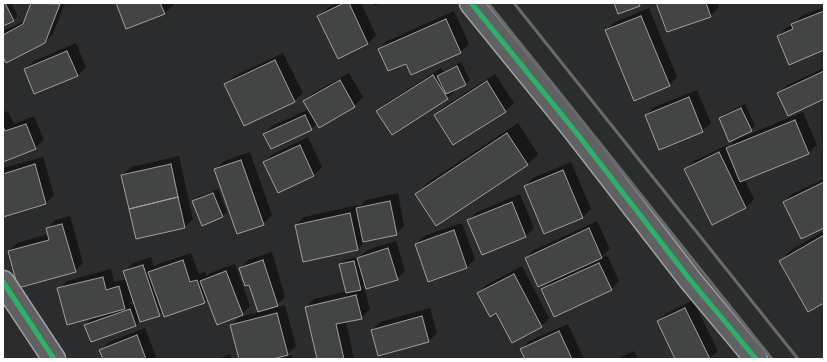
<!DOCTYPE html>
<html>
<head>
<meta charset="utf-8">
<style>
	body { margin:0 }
	#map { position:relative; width:827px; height:362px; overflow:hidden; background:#2b2c2d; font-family:"Indie Flower",sans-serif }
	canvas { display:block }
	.frame { position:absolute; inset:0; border:4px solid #fff; pointer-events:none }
</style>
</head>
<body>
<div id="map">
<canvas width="827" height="362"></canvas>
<div class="frame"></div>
</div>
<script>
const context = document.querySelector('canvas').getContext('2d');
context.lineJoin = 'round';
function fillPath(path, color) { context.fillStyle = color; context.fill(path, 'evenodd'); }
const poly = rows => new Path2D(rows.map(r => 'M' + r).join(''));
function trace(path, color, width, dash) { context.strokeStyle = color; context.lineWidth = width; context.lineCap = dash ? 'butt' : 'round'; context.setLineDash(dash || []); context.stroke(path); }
fillPath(poly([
	[3,3,11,3,18,16,13,20,3,25],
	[32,3,65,3,53,34,44,43,3,55,3,31,26,20],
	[117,3,175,3,164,14],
	[337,3,361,3,376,35,368,44,338,58,319,16,327,8],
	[373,3,380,3,375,6],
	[658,3,717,3,719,7,711,16,668,31],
	[824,7,824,49,778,36,786,28,793,25,801,16],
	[649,8,677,77,669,85,606,30,615,22],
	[454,11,469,44,460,52,407,62,379,49,387,41],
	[76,43,86,67,78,75,25,69,34,61],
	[283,53,303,93,294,101,226,85,234,76],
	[461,62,470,80,465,84,455,89,456,90,448,98,378,111,386,103,441,68,444,71],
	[824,68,824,97,779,93,787,85],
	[349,73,363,97,354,106,319,126,317,124,311,129,264,134,272,126,309,109,304,102,313,93],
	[495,74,514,103,505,111,435,115,443,107],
	[697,90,711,123,702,131,646,115,654,107],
	[745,104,755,126,751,130,720,118,724,114],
	[8,111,14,124,34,116,44,140,35,148,3,161,3,113],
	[803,112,817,145,808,153,744,179,754,199,746,208,686,169,694,161,727,145,728,147,735,140],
	[518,123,538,154,527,165,417,194,427,183],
	[308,137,322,167,314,175,278,191,264,162,273,154],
	[250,152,272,215,263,224,216,169,224,161],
	[179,156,193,219,185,227,122,175,131,167],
	[43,157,54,195,46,203,3,216,3,168],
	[571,162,591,209,583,217,545,233,525,186,533,178],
	[824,179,824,227,784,202,792,194],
	[218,189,227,212,222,216,193,201,198,197],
	[398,193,404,226,396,234,366,240,358,249,304,261,296,225,304,217,358,205,359,207,366,200],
	[520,194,534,228,526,236,482,254,468,220,477,212],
	[70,216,83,263,75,271,9,251,17,243,48,234,47,229,55,220],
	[597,221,610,249,600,258,607,255,619,281,611,290,542,290,551,281,526,258,534,250],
	[462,223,475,259,467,267,416,244,424,236],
	[824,231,824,301,780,261,791,250],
	[396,241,405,271,397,279,366,283,361,288,364,287,370,309,361,318,346,321,354,359,318,359,306,307,314,299,347,291,340,264,344,260,358,257,358,258,367,250],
	[272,252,285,297,277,305,267,308,267,310,285,305,296,346,285,357,292,355,293,359,240,359,231,325,240,317,259,312,250,284,240,268,248,260],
	[191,253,199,274,205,272,207,276,210,273,235,264,250,306,242,314,208,298,204,302,163,311,159,315,141,320,136,325,85,325,94,316,59,289,67,281,111,269,114,282,127,279,124,272,133,263,151,257,154,267,158,264],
	[134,299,135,303,128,305],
	[522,266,549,318,541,327,497,312,478,293,486,285],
	[693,300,718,351,709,359,676,359,658,321,667,313],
	[430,308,437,333,429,341,372,330,380,322],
	[568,324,584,359,526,359,521,350,529,341],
	[145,328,157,359,104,359,101,350,109,342],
	[634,351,638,359,617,359],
	[230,354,232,359,219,359]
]), '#0007');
const building = poly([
	[3,3,5,3,14,21,3,26,3,3],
	[31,3,60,4,45,43,6,63,3,57,3,35,23,24,31,3],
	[116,3,160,3,165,14,126,29,116,3],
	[344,3,349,3,368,44,338,59,317,16,344,3],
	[614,3,639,3,640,6,618,14,614,3],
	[656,3,706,3,711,17,667,32,656,3],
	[824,11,824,50,789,65,777,36,793,29,791,24,824,11],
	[641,16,670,86,634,101,605,30,641,16],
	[446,19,461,53,411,75,406,64,388,71,378,49,446,19],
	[67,51,78,76,34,94,24,69,67,51],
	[275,60,295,102,244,126,224,84,275,60],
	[457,66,466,85,446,94,437,76,457,66],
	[824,71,824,99,788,116,777,93,824,71],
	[433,75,448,99,392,135,376,111,433,75],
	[340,80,355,107,319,128,303,101,340,80],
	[487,81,506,112,453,145,434,115,487,81],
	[689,97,703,132,659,150,645,115,689,97],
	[741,108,752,131,729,142,719,118,741,108],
	[305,115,312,130,271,149,263,134,305,115],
	[795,120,809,154,740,182,726,148,795,120],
	[26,124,36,149,3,162,3,126,5,131,26,124],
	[507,133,528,165,436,226,415,194,507,133],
	[300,145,314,176,278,193,263,162,300,145],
	[719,152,746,208,712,225,684,169,719,152],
	[241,160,264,225,237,234,214,169,241,160],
	[35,164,46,204,3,217,3,174,35,164],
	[171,164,178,197,129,209,121,175,171,164],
	[563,170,583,218,544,234,524,186,563,170],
	[824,182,824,228,801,239,783,202,824,182],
	[213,193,223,217,202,226,192,201,213,193],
	[178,197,185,228,136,239,129,209,178,197],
	[390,201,397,235,363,242,356,208,390,201],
	[512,202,526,237,482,255,467,220,512,202],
	[350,213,358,250,303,262,295,225,350,213],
	[62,224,76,272,18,288,8,251,49,240,46,228,62,224],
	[589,228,602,258,538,287,525,258,589,228],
	[454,230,467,268,428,282,415,244,454,230],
	[824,235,824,303,808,312,779,261,824,235],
	[388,248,398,280,366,289,357,258,388,248],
	[183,260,190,282,197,280,205,303,164,317,148,272,183,260],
	[263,260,278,306,258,312,249,285,245,286,239,268,263,260],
	[354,261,361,290,346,293,339,264,354,261],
	[599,263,612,290,554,317,541,289,599,263],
	[143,265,160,316,140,322,123,271,143,265],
	[226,271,243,315,217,325,200,281,226,271],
	[514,274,542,327,512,343,496,313,490,317,477,293,514,274],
	[103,277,106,290,119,286,125,309,67,325,57,288,103,277],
	[356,295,362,319,336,324,344,359,317,359,305,307,356,295],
	[685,308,710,359,675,359,657,321,685,308],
	[130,309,136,326,91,342,84,325,130,309],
	[277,313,288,355,273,359,239,359,230,325,277,313],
	[422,316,429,342,378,356,371,330,422,316],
	[559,331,572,359,525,359,520,349,559,331],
	[137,335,146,359,103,359,99,350,137,335]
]);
fillPath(building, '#434444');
trace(building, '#a0a0a0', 1);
const street = poly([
	[471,3,575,131,691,281,756,359],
	[3,282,54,359]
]);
trace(street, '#a0a0a0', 25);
trace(street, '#606162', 22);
trace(poly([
	[488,3,772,359],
	[514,3,798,359]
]), '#686969', 3);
trace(poly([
	[471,3,575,131,691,281,756,359],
	[3,282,54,359]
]), '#2db169', 5);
</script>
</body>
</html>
